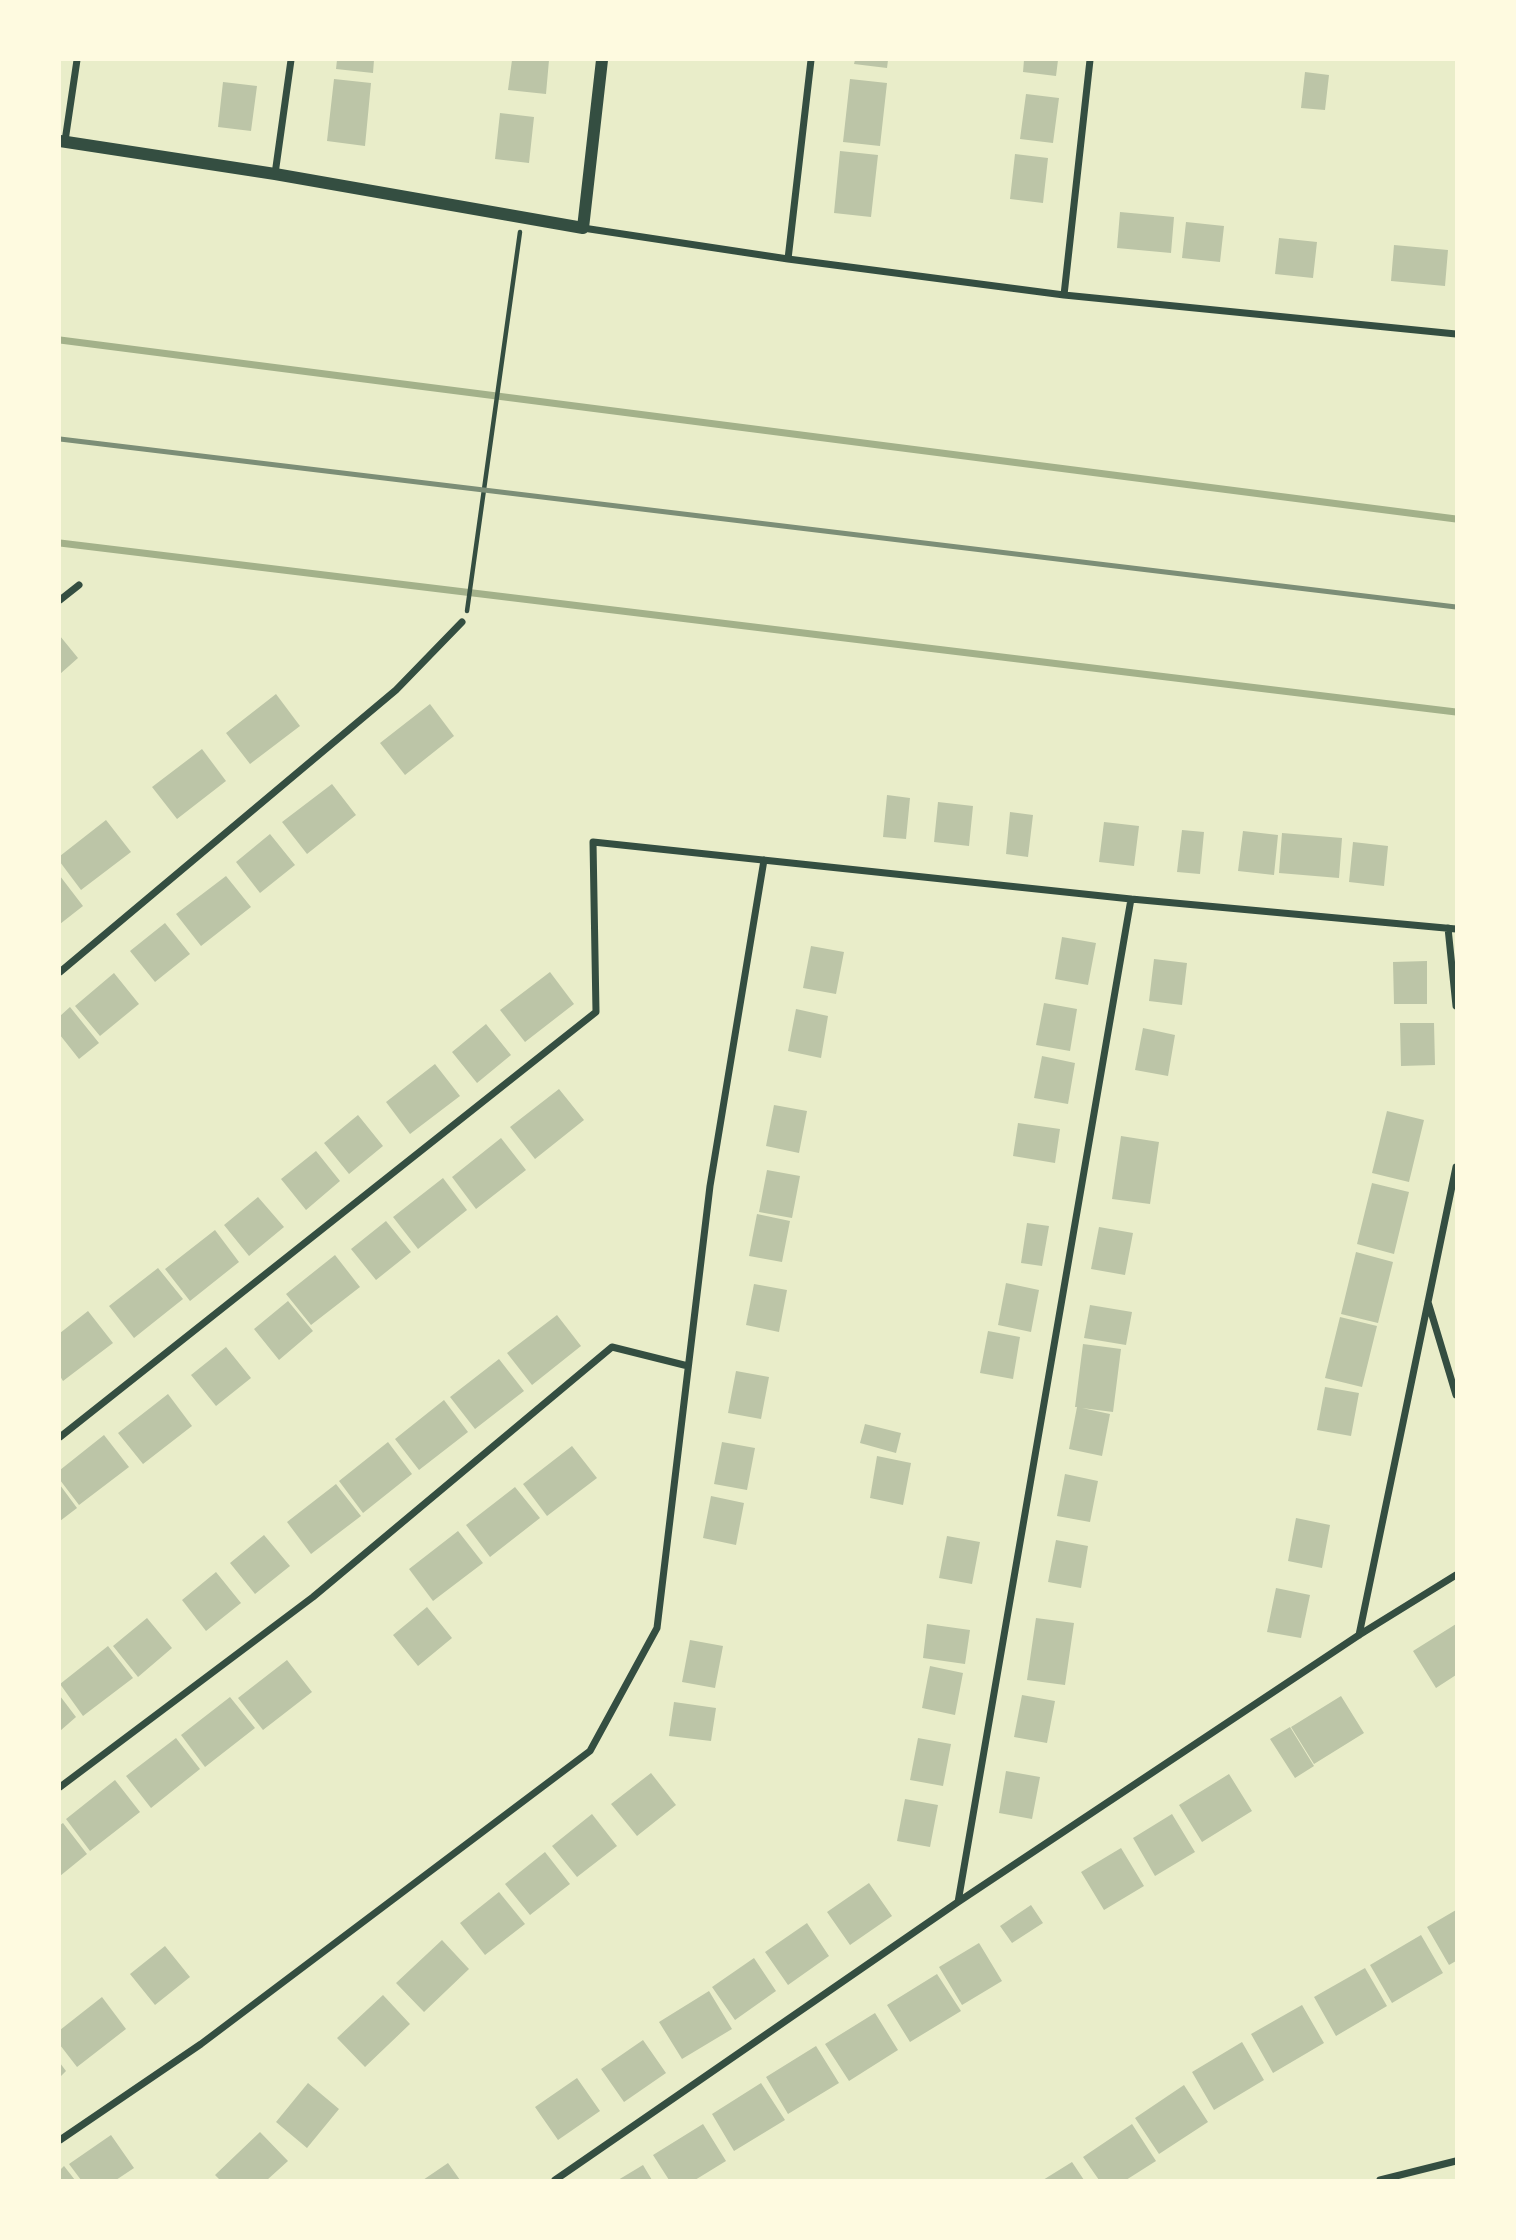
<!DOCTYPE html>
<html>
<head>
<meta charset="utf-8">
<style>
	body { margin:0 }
	#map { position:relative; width:1516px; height:2240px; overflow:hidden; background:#e9edc9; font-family:Merriweather,serif }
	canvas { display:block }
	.frame { position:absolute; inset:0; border:61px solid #fefae0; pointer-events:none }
</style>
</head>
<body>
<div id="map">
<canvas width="1516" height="2240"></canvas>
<div class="frame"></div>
</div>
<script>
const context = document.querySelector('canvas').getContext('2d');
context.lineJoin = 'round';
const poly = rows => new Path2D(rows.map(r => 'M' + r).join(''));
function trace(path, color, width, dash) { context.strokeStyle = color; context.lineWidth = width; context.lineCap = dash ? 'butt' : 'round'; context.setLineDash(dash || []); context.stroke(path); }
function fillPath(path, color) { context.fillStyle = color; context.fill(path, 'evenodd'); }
trace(poly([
	[60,340,1456,519],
	[60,543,1456,712]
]), '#a3b18a', 7);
fillPath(poly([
	[337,60,374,60,373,73,336,69],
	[512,60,549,60,546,94,508,90],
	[855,60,888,60,887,68,854,64],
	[1024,60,1058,60,1056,76,1023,72],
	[1305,72,1329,75,1325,110,1301,108],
	[334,79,371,83,365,146,327,141],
	[850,79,887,83,880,146,843,142],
	[223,82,257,86,251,131,218,127],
	[1026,94,1059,98,1053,143,1020,139],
	[500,113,534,117,529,163,495,159],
	[840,151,878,155,871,217,834,213],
	[1015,154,1048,158,1043,203,1010,199],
	[1120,212,1174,217,1171,253,1117,248],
	[1186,222,1224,226,1220,262,1182,258],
	[1279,238,1317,242,1313,278,1275,274],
	[1394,245,1448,250,1445,286,1391,281],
	[60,636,78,658,60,674],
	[276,694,300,726,250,764,226,733],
	[430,704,454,736,405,775,380,743],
	[202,749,226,781,177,819,152,787],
	[332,784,356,815,307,854,282,822],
	[887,795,910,798,906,839,883,837],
	[938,802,973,806,969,846,934,842],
	[1010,812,1033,815,1028,857,1006,854],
	[106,820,131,852,81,890,60,862,60,856],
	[1104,822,1139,826,1134,866,1099,862],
	[1182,830,1204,832,1200,874,1177,872],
	[1243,831,1278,835,1274,875,1238,871],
	[1282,833,1342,838,1339,878,1279,873],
	[270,834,295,865,260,893,236,862],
	[1353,842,1388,846,1384,886,1349,882],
	[60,876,83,906,60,924],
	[226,876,251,907,201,946,176,914],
	[165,923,190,954,155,982,130,951],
	[1062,937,1096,943,1088,985,1055,979],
	[811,946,844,952,836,994,803,988],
	[1154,959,1187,963,1182,1005,1149,1001],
	[1427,961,1427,1004,1394,1004,1393,962],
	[550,972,574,1004,525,1042,500,1010],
	[114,973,139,1004,100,1036,75,1006],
	[1044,1003,1077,1009,1070,1051,1036,1045],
	[70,1007,99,1043,79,1059,60,1035,60,1016],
	[796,1009,828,1016,821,1058,788,1051],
	[1400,1023,1434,1023,1435,1065,1401,1066],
	[486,1024,511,1055,477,1083,452,1052],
	[1143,1028,1175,1035,1168,1076,1135,1070],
	[1042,1056,1075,1063,1068,1104,1034,1098],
	[435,1064,460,1096,410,1134,386,1102],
	[559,1089,584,1120,535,1159,510,1127],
	[774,1105,807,1111,799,1153,766,1146],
	[1387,1111,1424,1120,1409,1182,1372,1173],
	[358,1115,383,1146,349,1174,324,1143],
	[1018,1123,1060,1129,1055,1163,1013,1156],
	[1121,1136,1159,1142,1150,1204,1112,1199],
	[501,1138,526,1170,476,1209,452,1177],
	[316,1151,340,1181,306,1210,281,1179],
	[767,1170,800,1176,792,1218,759,1212],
	[443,1178,467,1210,418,1249,393,1217],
	[1372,1183,1409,1192,1394,1254,1357,1244],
	[258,1197,284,1227,249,1256,224,1225],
	[757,1214,790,1221,782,1262,749,1256],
	[386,1221,411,1252,376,1280,351,1249],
	[1027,1223,1049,1226,1042,1266,1021,1263],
	[1099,1227,1133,1233,1125,1275,1091,1269],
	[215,1230,239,1262,190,1301,165,1269],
	[1356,1252,1393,1262,1378,1323,1341,1314],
	[335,1255,360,1287,311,1325,286,1294],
	[158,1268,183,1299,134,1338,109,1306],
	[1006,1283,1039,1290,1031,1332,998,1325],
	[754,1284,787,1290,779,1332,746,1325],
	[288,1301,313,1331,279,1360,254,1329],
	[1090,1305,1132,1312,1126,1345,1084,1338],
	[88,1311,113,1343,63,1381,60,1376,60,1333],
	[557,1315,581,1346,532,1385,507,1353],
	[1340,1317,1377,1326,1362,1387,1325,1378],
	[988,1331,1020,1337,1013,1379,980,1373],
	[1083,1344,1121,1349,1113,1412,1082,1408,1110,1414,1102,1456,1069,1449,1077,1407,1075,1407],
	[226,1347,251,1378,216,1406,191,1375],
	[499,1359,524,1391,475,1429,450,1397],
	[736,1371,769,1377,761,1419,728,1413],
	[1325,1387,1359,1393,1351,1436,1317,1430],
	[168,1394,192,1426,143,1464,118,1433],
	[444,1400,468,1432,419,1470,395,1439],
	[865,1424,901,1433,896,1453,860,1443],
	[104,1435,129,1467,79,1505,60,1480,60,1470],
	[388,1442,412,1474,363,1513,339,1481],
	[722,1442,755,1448,747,1490,714,1484],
	[572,1446,597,1478,547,1516,523,1484],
	[877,1456,911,1463,903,1505,870,1498],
	[1065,1474,1098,1481,1090,1522,1057,1516],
	[336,1484,361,1516,311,1554,287,1522],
	[60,1485,77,1508,60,1521],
	[515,1487,540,1518,490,1557,466,1525],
	[711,1496,744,1503,736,1545,703,1538],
	[1296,1518,1330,1525,1322,1568,1288,1561],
	[458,1531,483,1563,433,1601,409,1569],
	[264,1535,290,1566,255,1594,230,1563],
	[947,1536,980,1542,972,1584,939,1578],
	[1056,1540,1088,1546,1081,1588,1048,1582],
	[216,1572,241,1603,206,1631,182,1600],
	[1276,1588,1310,1595,1301,1638,1267,1632],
	[427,1607,452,1638,418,1666,393,1635],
	[147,1618,172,1648,138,1677,113,1646],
	[1036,1618,1074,1623,1065,1685,1027,1680],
	[927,1624,970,1630,965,1664,923,1658],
	[1456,1624,1456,1675,1436,1688,1413,1651],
	[690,1640,723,1646,715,1688,682,1682],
	[108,1646,133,1678,83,1716,60,1684],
	[287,1660,312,1692,263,1730,238,1698],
	[930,1666,963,1673,955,1715,922,1708],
	[1022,1695,1055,1701,1047,1743,1014,1737],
	[60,1696,76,1717,60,1731],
	[1341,1696,1364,1733,1314,1764,1291,1727],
	[230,1697,255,1728,205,1767,181,1735],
	[674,1702,716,1708,711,1741,669,1736],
	[1290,1727,1314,1766,1295,1778,1270,1739],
	[176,1738,200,1769,151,1808,126,1776],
	[918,1738,951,1744,943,1786,910,1780],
	[1006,1771,1040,1777,1032,1819,999,1813],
	[651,1773,676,1805,637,1836,611,1804],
	[1229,1774,1252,1811,1202,1842,1179,1805],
	[115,1780,140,1812,90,1851,66,1819],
	[905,1799,938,1805,930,1847,897,1841],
	[592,1814,617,1846,577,1877,552,1846],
	[1172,1814,1195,1852,1155,1876,1133,1838],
	[63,1823,87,1854,60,1876,60,1825],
	[1121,1848,1144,1886,1104,1910,1081,1872],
	[545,1852,570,1884,530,1915,505,1884],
	[869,1883,892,1916,850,1945,827,1912],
	[499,1892,525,1924,485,1955,460,1923],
	[1031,1905,1043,1923,1012,1943,1000,1926],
	[1456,1910,1456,1961,1449,1965,1427,1927],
	[807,1923,829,1956,788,1985,765,1952],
	[1421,1935,1443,1973,1392,2003,1370,1965],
	[442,1940,469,1969,424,2012,396,1983],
	[979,1943,1002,1981,962,2005,939,1967],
	[165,1946,190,1977,155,2005,130,1974],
	[754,1958,776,1991,735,2020,712,1987],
	[1365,1968,1387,2006,1336,2036,1314,1997],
	[937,1974,961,2011,910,2042,887,2005],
	[709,1991,732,2029,682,2059,659,2022],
	[383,1995,410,2024,365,2067,337,2038],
	[102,1997,126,2029,77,2067,60,2045,60,2030],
	[1302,2005,1324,2043,1273,2073,1251,2034],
	[875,2013,898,2050,849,2081,825,2044],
	[643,2040,666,2073,624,2102,601,2069],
	[1242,2042,1264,2080,1214,2110,1192,2072],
	[816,2046,839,2083,788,2114,766,2077],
	[60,2063,66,2071,60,2077],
	[577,2078,600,2111,558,2140,535,2107],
	[308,2083,339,2109,307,2148,276,2122],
	[761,2083,785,2120,734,2151,712,2114],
	[1184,2085,1208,2122,1159,2154,1135,2118],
	[703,2124,726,2161,695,2180,669,2180,653,2155],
	[1132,2124,1156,2161,1126,2180,1099,2180,1083,2157],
	[260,2132,288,2161,267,2180,220,2180,215,2175],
	[111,2135,134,2168,116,2180,81,2180,69,2164],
	[1072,2162,1084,2180,1043,2180],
	[448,2163,460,2180,423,2180],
	[643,2165,652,2180,618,2180],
	[64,2166,75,2180,60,2180,60,2170]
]), '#bcc5a7');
trace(poly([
	[467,611,520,232]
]), '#344e41', 4.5);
trace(poly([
	[65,141,77,60],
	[275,174,291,60],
	[583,228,788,259,1064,295,1456,334],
	[788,259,811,60],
	[1064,295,1090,60],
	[60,600,79,585],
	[1448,928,1456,1006],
	[60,972,396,690,462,622],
	[1428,1302,1456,1395],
	[60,1437,596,1012,593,842,1131,899,1456,929],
	[1359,1635,1456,1167],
	[60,1787,313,1597,612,1347,688,1366],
	[958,1902,1131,899],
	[60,2140,201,2044,590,1751,657,1628,710,1186,764,860],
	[555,2180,958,1902,1359,1635,1456,1575],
	[1380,2180,1456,2161]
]), '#344e41', 7);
trace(poly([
	[60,141,275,174,583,228,602,60]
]), '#344e41', 12);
trace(poly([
	[60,439,1456,607]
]), '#7c8e77', 5);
</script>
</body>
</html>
